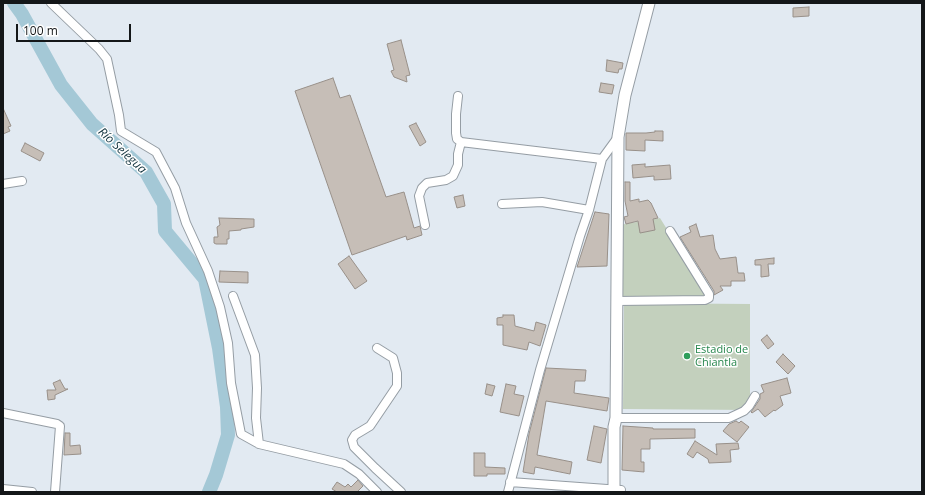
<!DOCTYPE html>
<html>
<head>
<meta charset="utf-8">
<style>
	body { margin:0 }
	#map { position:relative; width:925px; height:495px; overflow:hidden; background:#e2eaf2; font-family:"Open Sans",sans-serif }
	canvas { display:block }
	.frame { position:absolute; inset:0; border:4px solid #141719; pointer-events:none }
	.scale { position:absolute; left:16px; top:24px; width:115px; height:18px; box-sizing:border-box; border:2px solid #141719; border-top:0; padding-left:5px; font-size:12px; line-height:14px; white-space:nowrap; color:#141719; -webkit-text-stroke:3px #fff; paint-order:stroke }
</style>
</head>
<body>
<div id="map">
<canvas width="925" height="495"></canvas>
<div class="frame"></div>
<div class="scale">100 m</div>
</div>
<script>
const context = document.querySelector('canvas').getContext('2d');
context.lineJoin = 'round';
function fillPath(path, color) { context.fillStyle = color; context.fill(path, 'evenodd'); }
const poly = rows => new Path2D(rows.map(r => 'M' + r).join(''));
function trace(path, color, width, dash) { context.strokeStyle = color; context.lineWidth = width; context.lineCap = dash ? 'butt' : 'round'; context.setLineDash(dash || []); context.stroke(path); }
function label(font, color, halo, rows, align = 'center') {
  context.font = font + ' "Open Sans",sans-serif'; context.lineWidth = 3; context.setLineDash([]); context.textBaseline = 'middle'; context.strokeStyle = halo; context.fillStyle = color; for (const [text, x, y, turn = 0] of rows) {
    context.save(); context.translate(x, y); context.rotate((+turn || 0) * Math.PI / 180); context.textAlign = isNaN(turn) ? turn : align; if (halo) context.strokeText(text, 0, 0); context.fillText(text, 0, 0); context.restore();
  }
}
fillPath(poly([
	[660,218,706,292,704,298,619,299,619,225],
	[624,303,750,304,750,410,623,409]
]), '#c3d0bd');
trace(poly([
	[14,3,22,14,61,85,92,124,146,172,164,204,165,231,205,279,219,348,227,407,228,435,216,475,209,492]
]), '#a4c8d6', 14);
const building = poly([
	[809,7,809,16,793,17,793,8,809,7],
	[401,40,410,75,406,76,407,82,394,77,391,71,394,70,387,44,401,40],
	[607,60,623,63,622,69,619,69,618,73,606,71,607,60],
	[333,78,340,98,350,95,386,197,404,192,414,228,420,226,422,235,407,240,406,236,352,255,295,91,333,78],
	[601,83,614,85,612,94,599,92,601,83],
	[3,108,11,126,8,127,10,131,3,134,3,108],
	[416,123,426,142,420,146,409,126,416,123],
	[655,131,663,131,663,141,645,140,645,151,626,150,626,133,646,133,655,132,655,131],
	[25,143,44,153,40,161,21,151,25,143],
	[645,164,645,167,670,165,671,179,654,180,654,176,633,178,632,165,645,164],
	[625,182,630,182,630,201,639,199,639,202,648,200,651,203,658,218,653,219,655,230,640,233,638,221,626,224,624,217,628,216,625,201,625,182],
	[463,195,465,206,457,208,454,197,463,195],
	[595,212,609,214,607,266,577,267,595,212],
	[219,218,254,219,254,227,241,229,241,230,229,231,229,239,227,239,227,244,216,244,214,243,214,237,218,237,217,227,220,225,219,218],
	[696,224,700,237,713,235,715,249,720,259,736,257,738,273,744,273,745,281,731,281,731,286,720,286,723,290,714,295,714,291,680,237,691,232,689,227,696,224],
	[349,256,367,281,355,289,338,264,349,256],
	[774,258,774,264,768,264,769,276,761,277,761,265,755,265,755,260,774,258],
	[220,271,248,272,248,283,219,282,220,271],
	[503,315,514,315,515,326,534,331,536,322,546,325,540,346,529,342,527,350,503,345,503,325,497,325,497,318,503,317,503,315],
	[767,335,774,344,768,349,761,340,767,335],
	[783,354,795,366,788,374,776,362,783,354],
	[546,368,586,370,585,381,575,381,574,393,609,398,607,411,546,401,537,455,572,462,570,474,535,467,534,474,523,472,529,434,546,368],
	[787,378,791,393,780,396,783,405,775,411,774,410,765,417,758,409,752,413,751,412,760,399,760,394,764,392,761,385,787,378],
	[60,380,65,389,68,389,55,395,55,399,48,400,47,390,56,390,53,383,60,380],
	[487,384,495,386,492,396,485,394,487,384],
	[506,384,516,386,514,394,524,396,519,416,500,412,506,384],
	[736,421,739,423,741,421,749,427,737,442,723,431,729,424,736,421],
	[594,426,607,429,601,463,587,460,594,426],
	[623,426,653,428,653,429,695,429,695,438,650,439,650,449,641,449,641,462,644,462,644,472,622,470,623,426],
	[65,433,70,433,70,446,80,445,81,454,64,455,65,433],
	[695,441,717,455,716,444,738,443,739,449,730,450,731,462,709,463,708,459,697,452,693,458,687,454,695,441],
	[474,453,485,453,485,467,505,468,505,474,487,474,487,476,474,476,474,453],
	[358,480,363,486,357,492,337,492,332,489,337,482,345,487,348,484,351,487,358,480]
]);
fillPath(building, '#c6beb7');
trace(building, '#989089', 1);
const minor = poly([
	[51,3,99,49,107,59,119,115,121,131,156,152,175,188,186,223,208,271,220,307,228,343,231,383,241,434,259,444,344,464,359,474,377,492],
	[458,96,456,114,456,133,457,139,461,142,602,159],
	[3,184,22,181],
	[502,204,542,202,589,210],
	[425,225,419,196,422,188,427,183,446,180,453,176,458,165,458,154,461,142],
	[233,296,255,355,257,388,256,418,259,444],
	[616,301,705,300,709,298,709,294,670,231],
	[377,348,393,358,397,373,397,386,370,426,355,435,352,440,354,447,375,468,401,492],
	[3,413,57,424,60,426,55,492],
	[616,418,729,418,744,411,749,406,755,396],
	[510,482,621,490],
	[3,489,32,492],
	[508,492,540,370,580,236,589,210,602,159,618,137]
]);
const major = poly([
	[614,492,614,427,616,418,618,137,625,95,649,3]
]);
trace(minor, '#959da4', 10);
trace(major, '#959da4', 13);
trace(minor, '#fff', 8);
trace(major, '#fff', 11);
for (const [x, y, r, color] of [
	[687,356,4,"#2e9e5b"]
]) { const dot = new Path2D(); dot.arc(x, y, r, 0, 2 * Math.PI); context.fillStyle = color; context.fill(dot); trace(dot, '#fff', 1.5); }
label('11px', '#27864d', '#fff', [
	["Estadio de",695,350],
	["Chiantla",695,363]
], 'left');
label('italic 12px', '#11333e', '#fff', [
	["Río Selegua",122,151,43]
]);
</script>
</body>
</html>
